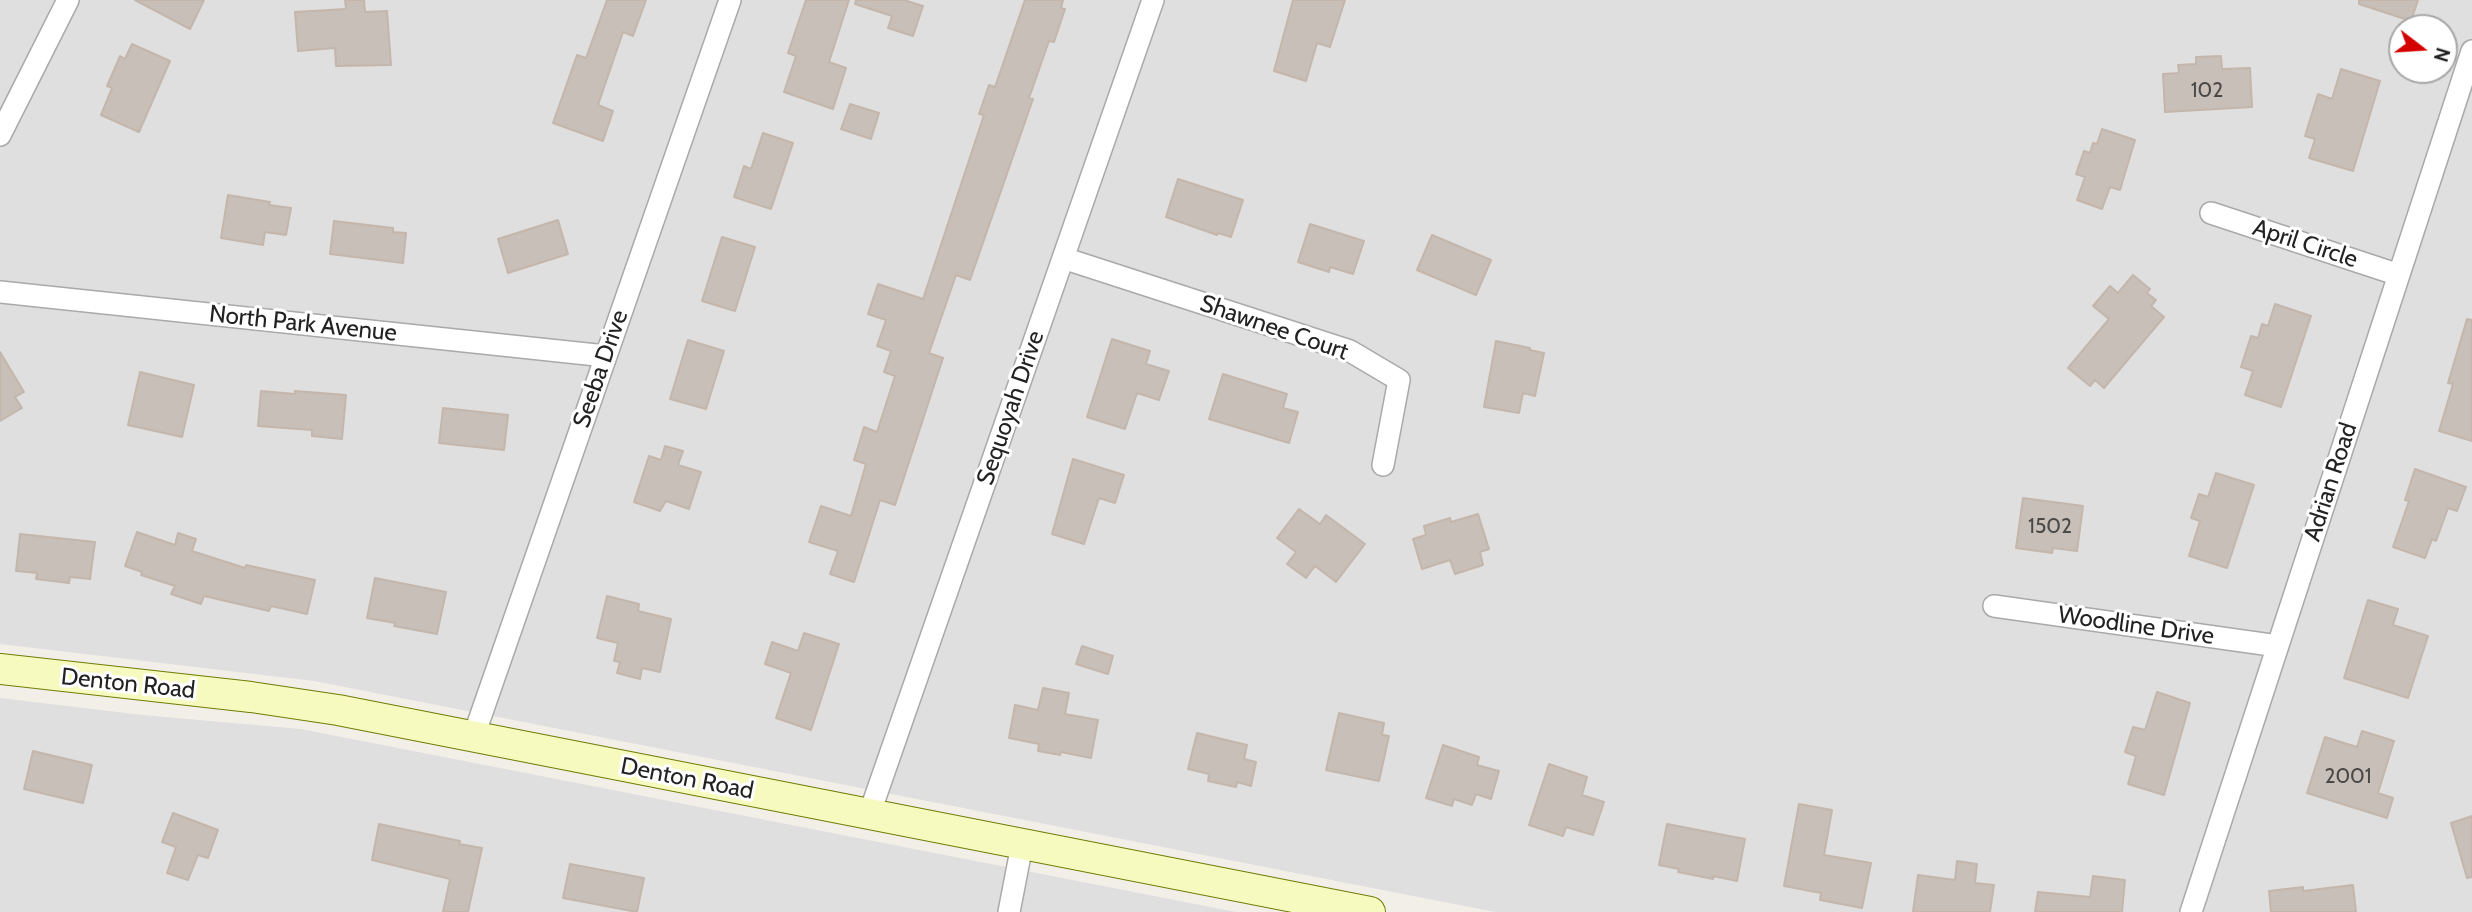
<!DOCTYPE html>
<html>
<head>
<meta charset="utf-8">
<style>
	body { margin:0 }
	#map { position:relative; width:2472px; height:912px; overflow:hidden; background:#f2efe9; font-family:Cabin,sans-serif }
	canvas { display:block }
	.north { position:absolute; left:2388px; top:14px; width:70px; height:70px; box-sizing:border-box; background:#fff; border:2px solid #a7a7a7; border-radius:50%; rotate:107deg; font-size:19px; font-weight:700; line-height:28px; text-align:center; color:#222 }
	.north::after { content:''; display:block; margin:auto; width:24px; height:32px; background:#d40000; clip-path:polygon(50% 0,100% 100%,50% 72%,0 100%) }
</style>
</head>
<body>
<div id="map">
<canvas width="2472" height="912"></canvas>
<div class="north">N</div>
</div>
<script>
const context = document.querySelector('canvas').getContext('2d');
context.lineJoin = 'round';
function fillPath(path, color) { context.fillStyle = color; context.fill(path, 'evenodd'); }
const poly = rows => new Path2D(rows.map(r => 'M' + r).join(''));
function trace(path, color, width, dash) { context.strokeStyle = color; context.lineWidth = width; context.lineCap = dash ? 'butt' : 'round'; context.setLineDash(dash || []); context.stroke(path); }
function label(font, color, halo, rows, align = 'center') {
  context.font = font + ' Cabin,sans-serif'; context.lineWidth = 6; context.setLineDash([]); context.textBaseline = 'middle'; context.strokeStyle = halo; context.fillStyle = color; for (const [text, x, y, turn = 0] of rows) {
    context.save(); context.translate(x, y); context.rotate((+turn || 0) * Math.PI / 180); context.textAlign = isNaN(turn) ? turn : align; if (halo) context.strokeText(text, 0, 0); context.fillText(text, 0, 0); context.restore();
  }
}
fillPath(poly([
	[0,0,2472,0,2472,912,1495,912,314,681,0,644],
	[2402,28,2444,28,2444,70,2402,70],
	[0,698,142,715,301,729,1236,912,0,912]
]), '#e0dfdf');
const building = poly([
	[135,0,204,0,190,29,135,0],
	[345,0,364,0,365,12,387,11,391,65,336,66,335,48,298,51,295,12,346,9,345,0],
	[607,0,646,0,633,36,623,32,598,105,613,111,603,141,553,123,577,55,586,58,607,0],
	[806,0,849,0,829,62,846,68,833,109,784,92,796,56,788,53,806,0],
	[856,0,904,0,923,6,913,36,888,28,892,16,855,4,856,0],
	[1025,0,1063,0,1061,8,1065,9,1054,42,1049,41,1029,98,1033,99,970,280,956,275,929,353,943,358,895,505,880,500,854,582,830,574,838,551,809,542,821,506,851,516,866,464,854,460,864,427,877,432,895,376,884,372,891,351,877,346,886,320,868,314,878,284,923,299,984,115,979,114,989,85,995,87,1025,0],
	[1293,0,1345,0,1330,47,1317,43,1306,81,1274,71,1293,0],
	[2359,0,2418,0,2411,21,2359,4,2359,0],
	[132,44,170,61,139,132,101,115,112,88,107,86,120,56,125,59,132,44],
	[2221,56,2222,69,2250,68,2252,107,2165,112,2163,74,2179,73,2178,65,2196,64,2196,57,2221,56],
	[2341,69,2380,81,2353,171,2309,158,2315,139,2305,136,2318,94,2332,99,2341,69],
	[850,104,879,113,871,139,841,129,850,104],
	[2102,129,2135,140,2120,190,2110,187,2102,209,2077,200,2085,177,2076,174,2084,151,2090,153,2093,143,2097,144,2102,129],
	[763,133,793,143,771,209,734,197,744,166,751,169,763,133],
	[1178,179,1243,200,1231,237,1218,233,1217,235,1166,217,1178,179],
	[228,195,270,202,269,205,291,208,286,235,265,232,263,245,221,238,228,195],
	[558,220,568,254,508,273,498,239,558,220],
	[334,221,393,228,393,232,406,233,403,263,330,254,334,221],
	[1310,224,1364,241,1353,274,1330,267,1329,272,1298,262,1310,224],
	[1432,235,1491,260,1476,295,1417,270,1432,235],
	[722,237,755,247,735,311,702,301,722,237],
	[2133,275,2150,289,2147,293,2156,300,2151,306,2164,317,2104,388,2095,380,2090,386,2068,368,2109,319,2093,306,2110,286,2118,293,2133,275],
	[2275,304,2311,316,2281,407,2245,395,2253,371,2241,367,2251,336,2258,338,2262,324,2268,326,2275,304],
	[2467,319,2472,320,2472,441,2439,431,2453,384,2448,383,2467,319],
	[1112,339,1150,351,1146,364,1169,371,1159,400,1137,393,1125,429,1087,417,1112,339],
	[688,340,724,351,706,409,670,399,688,340],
	[1496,341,1530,348,1530,350,1544,353,1535,396,1523,393,1519,413,1484,407,1496,341],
	[0,352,24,392,15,397,22,408,0,421,0,352],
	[140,372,194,385,182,437,128,425,140,372],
	[1223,374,1287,394,1283,408,1298,412,1289,443,1209,419,1223,374],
	[261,391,295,394,295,391,346,395,342,439,312,436,312,430,258,426,261,391],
	[443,408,508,415,504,450,439,443,443,408],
	[665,446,683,451,678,465,701,472,689,509,666,501,660,511,634,502,649,456,661,460,665,446],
	[1073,459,1124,475,1115,503,1099,498,1084,544,1052,534,1073,459],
	[2415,469,2466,487,2457,511,2448,508,2436,541,2432,539,2425,558,2393,547,2409,501,2405,500,2415,469],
	[2216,473,2254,485,2227,568,2189,556,2200,521,2191,518,2199,494,2208,497,2216,473],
	[2023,498,2083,506,2077,551,2053,548,2052,553,2016,548,2023,498],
	[1299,509,1320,524,1326,515,1365,544,1336,582,1315,566,1306,578,1287,564,1296,552,1277,538,1299,509],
	[1478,514,1489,549,1480,552,1483,565,1455,574,1450,560,1422,569,1413,539,1426,535,1424,526,1450,518,1451,522,1478,514],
	[137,532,175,545,178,533,196,539,192,551,245,568,246,565,315,580,307,614,271,606,269,611,204,596,201,604,171,594,175,586,141,575,142,572,125,566,137,532],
	[20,534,95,542,90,579,70,577,69,583,36,579,37,573,16,571,20,534],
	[375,578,446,592,437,634,394,626,395,623,367,618,375,578],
	[607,596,639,604,638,611,671,619,660,672,642,668,640,679,617,673,620,662,614,661,618,643,597,638,607,596],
	[2368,600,2398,609,2393,625,2428,636,2408,698,2344,678,2368,600],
	[804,633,839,644,811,730,776,718,791,673,765,664,772,642,798,651,804,633],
	[1082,646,1113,656,1108,674,1076,664,1082,646],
	[1043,688,1069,693,1065,714,1098,720,1091,758,1061,752,1060,755,1038,751,1039,744,1009,738,1015,705,1038,710,1043,688],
	[2157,692,2190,703,2164,795,2128,784,2136,756,2125,752,2133,727,2145,730,2157,692],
	[1339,713,1384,723,1382,735,1389,736,1379,781,1326,770,1339,713],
	[2362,731,2394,741,2378,793,2393,798,2387,818,2307,793,2325,737,2357,747,2362,731],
	[1197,733,1247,745,1244,759,1256,762,1251,786,1237,782,1236,787,1208,781,1209,774,1188,769,1197,733],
	[1443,745,1479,757,1477,765,1499,771,1491,799,1476,794,1472,805,1454,799,1452,806,1426,798,1443,745],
	[33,751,92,765,83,803,24,789,33,751],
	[1549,764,1587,777,1582,795,1604,802,1593,835,1566,827,1563,836,1529,825,1549,764],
	[1799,804,1832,810,1824,855,1871,863,1862,908,1820,900,1821,893,1784,886,1799,804],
	[173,813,218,830,208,858,198,855,188,880,167,873,176,847,162,842,173,813],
	[2472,816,2472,877,2467,878,2451,823,2472,816],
	[379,824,460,841,459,844,482,848,468,912,443,912,450,879,372,860,379,824],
	[1667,824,1745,839,1737,881,1713,876,1713,879,1678,872,1679,869,1659,865,1667,824],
	[1957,861,1977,864,1975,883,1994,885,1990,912,1913,912,1918,875,1955,880,1957,861],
	[570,864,644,878,637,912,563,898,570,864],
	[2093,876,2125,880,2122,912,2035,912,2038,892,2090,897,2093,876],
	[2353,885,2356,912,2271,912,2269,891,2303,887,2303,891,2353,885]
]);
fillPath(building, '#c7bfb8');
trace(building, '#c4b6ab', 2);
const street = poly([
	[0,135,68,0],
	[2211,213,2399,275],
	[1063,258,1350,351,1399,380,1383,465],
	[0,292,606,356],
	[1994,606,2278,646],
	[473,738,730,0],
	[869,815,1153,0],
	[1009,912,1022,845],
	[2191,912,2472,51]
]);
const secondary = poly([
	[0,669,251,697,338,710,1370,912]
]);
trace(street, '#a9a9a9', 24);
trace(secondary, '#707d05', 32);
trace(street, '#fff', 21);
trace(secondary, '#f7fabf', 30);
label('21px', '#4b4948', null, [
	["102",2207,91],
	["1502",2050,527],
	["2001",2348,777]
]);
label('24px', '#222', '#fff', [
	["April Circle",2305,244,18],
	["North Park Avenue",303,324,6],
	["Shawnee Court",1274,328,19],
	["Seeba Drive",601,369,-71],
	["Sequoyah Drive",1011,408,-71],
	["Adrian Road",2331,482,-72],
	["Woodline Drive",2136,626,8],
	["Denton Road",128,684,6],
	["Denton Road",687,779,11]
]);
</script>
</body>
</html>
